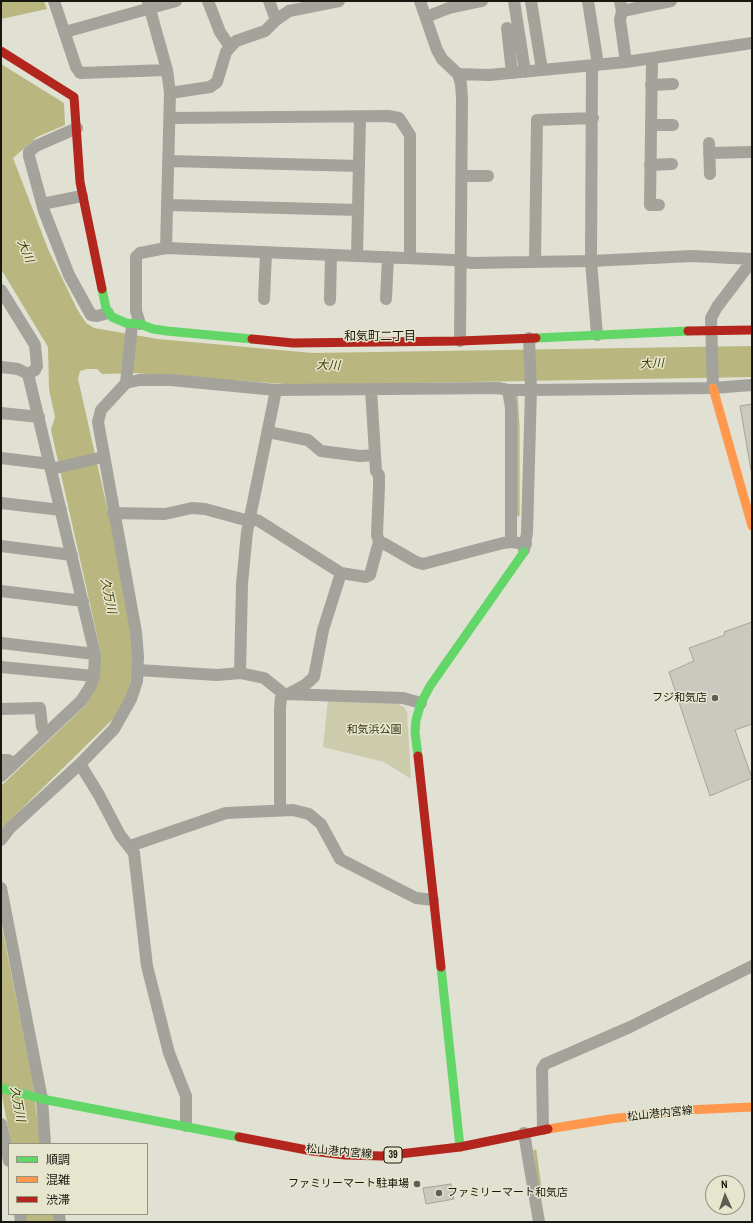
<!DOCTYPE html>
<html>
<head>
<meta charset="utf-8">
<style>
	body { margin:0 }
	#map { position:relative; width:753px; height:1223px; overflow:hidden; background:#e0e0d3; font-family:"Archivo Narrow","Noto Sans JP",sans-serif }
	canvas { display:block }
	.frame { position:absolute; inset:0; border:2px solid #191810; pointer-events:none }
	.legend { position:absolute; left:8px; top:1143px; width:140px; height:72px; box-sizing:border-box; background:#e6e5cd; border:1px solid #949381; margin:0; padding:5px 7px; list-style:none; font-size:12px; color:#191810 }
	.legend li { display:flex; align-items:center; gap:8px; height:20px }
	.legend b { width:20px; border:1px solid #949381 }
	.north { position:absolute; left:705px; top:1175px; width:40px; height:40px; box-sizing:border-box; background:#e6e5cd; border:1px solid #949381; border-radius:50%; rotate:357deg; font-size:11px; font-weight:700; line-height:16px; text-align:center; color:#191810 }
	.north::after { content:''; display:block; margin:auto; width:14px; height:18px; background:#5f5e54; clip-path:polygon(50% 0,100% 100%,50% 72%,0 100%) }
</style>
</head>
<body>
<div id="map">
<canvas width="753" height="1223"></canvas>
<div class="frame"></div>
<ul class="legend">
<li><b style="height:5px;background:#63d668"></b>順調</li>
<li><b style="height:5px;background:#ff974d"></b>混雑</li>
<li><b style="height:5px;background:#b3261e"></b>渋滞</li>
</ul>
<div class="north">N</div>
</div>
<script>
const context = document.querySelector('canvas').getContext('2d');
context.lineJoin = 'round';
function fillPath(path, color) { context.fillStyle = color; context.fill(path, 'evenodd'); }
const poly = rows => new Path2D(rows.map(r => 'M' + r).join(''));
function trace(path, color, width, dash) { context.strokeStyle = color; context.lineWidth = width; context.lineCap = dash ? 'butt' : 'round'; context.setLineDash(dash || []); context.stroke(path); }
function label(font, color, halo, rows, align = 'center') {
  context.font = font + ' "Archivo Narrow","Noto Sans JP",sans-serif'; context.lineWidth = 3; context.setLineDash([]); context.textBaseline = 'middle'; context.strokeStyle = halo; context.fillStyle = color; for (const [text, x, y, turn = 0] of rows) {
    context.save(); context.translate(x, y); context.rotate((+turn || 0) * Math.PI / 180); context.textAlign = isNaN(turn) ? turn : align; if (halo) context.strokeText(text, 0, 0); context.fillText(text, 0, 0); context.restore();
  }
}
fillPath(poly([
	[328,699,397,703,404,707,407,712,411,779,384,762,323,747]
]), '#cccbac');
fillPath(poly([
	[1,1,44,1,47,9,1,19],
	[1,64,64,103,65,125,37,137,13,158,48,249,77,309,86,323,94,328,158,339,313,353,752,346,752,377,299,385,134,373,102,374,97,369,87,369,80,371,78,379,119,560,133,648,132,675,126,697,113,719,1,829,1,786,86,705,101,653,51,430,55,417,49,389,48,347,1,269],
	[1,923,33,1082,40,1144,11,1144,1,1090],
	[24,1214,54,1214,56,1222,26,1222]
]), '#bab680');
trace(poly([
	[516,393,518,426,518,515],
	[535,1151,541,1196]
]), '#bab680', 3);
const building = poly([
	[752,404,752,476,740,406,752,404],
	[752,622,752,724,735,730,752,778,710,796,669,672,694,661,689,648,725,635,724,632,752,622],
	[451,1184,454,1199,426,1204,423,1188,451,1184]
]);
fillPath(building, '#cac9bf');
trace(building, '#a4a499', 1);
trace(poly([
	[54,1,76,67,80,73,167,70],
	[208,1,220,32,230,47],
	[420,1,437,50,442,59,458,74,489,75,626,62,752,43],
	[514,1,525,72],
	[531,1,542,70],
	[588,1,598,65],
	[620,1,622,11,620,20,626,62],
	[148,2,167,70,170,93],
	[622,11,671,1],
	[426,17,449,8,482,1],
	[276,20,289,11,339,1],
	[507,28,512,73],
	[65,32,176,1],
	[652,58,650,205,659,205],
	[592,65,591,261,597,335],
	[458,74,461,84,462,98,460,341],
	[651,85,673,84],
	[171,118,388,116,399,118,410,135,410,258],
	[651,125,673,125],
	[77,128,36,146,29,152,29,156,44,211,69,275,91,315,97,316,108,313],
	[709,143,710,174],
	[709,153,752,152],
	[169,161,359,166],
	[650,165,672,164],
	[462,176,488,176],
	[47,203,82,196],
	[168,205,358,210],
	[166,248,453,260,471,263,591,261,692,256,752,259],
	[357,256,360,117],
	[535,261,537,120,593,118],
	[1,290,35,345,37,366,35,370,28,374],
	[264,299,266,252],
	[386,299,388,257],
	[330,300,331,255],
	[140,324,136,311,136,257,140,253,166,248,170,93,210,87,217,82,226,52,236,41,265,31,276,20,269,1],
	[1,367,18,369,28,374,95,654,94,676,90,687,81,701,1,776],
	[126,383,139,380,171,380,276,390,498,388,508,390,531,390,713,388,752,385],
	[713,388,711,318,717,307,752,261],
	[371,389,376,471,379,475,379,486,377,535,380,544],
	[508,390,511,408,511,542],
	[1,413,39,417],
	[268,432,308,440,321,451,360,456,375,455],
	[1,458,50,464],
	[51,469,103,457],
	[1,503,61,510],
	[113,513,165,514,192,508,205,509,249,521],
	[250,518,259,521,341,573,366,577,370,575,378,545,383,543,416,562,423,564,503,543,511,542,526,544],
	[1,546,72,555],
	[524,550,527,533,531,390,529,338],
	[1,591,83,601],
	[1,643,95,654],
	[1,667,94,676],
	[138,670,217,675,240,673,264,678,284,694,403,698,421,703],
	[240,673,242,584,247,532,276,390],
	[290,693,305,685,314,677,323,630,341,573],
	[1,709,40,708,42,727,46,733],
	[1,760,8,760,14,763],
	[80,764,99,795,120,835,134,853,147,966,169,1053,186,1096,186,1126],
	[280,810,280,709,281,697,284,694],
	[1,840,10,828,80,764,114,729,131,699,137,681,138,656,136,632,98,422,101,410,126,383,132,325],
	[130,846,226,813,293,810,309,814,321,824,340,859,416,898,433,900],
	[1,888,42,1099,45,1144],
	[1,1124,9,1161],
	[543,1129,542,1069,545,1064,630,1027,752,966],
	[524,1133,539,1222],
	[20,1214,21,1222],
	[59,1214,60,1222]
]), '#a3a39c', 12);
trace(poly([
	[102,289,106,308,112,317,126,323,140,324,153,329,167,331,252,339],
	[536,338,688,331],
	[418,756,415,732,416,720,421,703,430,686,524,552],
	[441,967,460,1147],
	[1,1088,42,1099,239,1137]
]), '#63d668', 9);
trace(poly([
	[713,388,752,526],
	[548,1129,610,1119,687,1110,752,1107]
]), '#ff974d', 9);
trace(poly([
	[1,51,74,97,80,182,102,289],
	[688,331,752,330],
	[252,339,293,343,460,341,536,338],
	[418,756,441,967],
	[239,1137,312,1151,345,1155,382,1156,460,1147,548,1129]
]), '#b3261e', 9);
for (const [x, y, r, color] of [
	[715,698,4,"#5f5e54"],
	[417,1184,4,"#5f5e54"],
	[439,1193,4,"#5f5e54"]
]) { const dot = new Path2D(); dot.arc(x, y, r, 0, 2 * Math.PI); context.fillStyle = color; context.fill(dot); trace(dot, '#e6e5cd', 1.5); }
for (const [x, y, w] of [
	[393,1155,18]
]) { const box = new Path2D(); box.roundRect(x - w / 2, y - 8, w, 16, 3); context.fillStyle = '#e6e5cd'; context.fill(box); trace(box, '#191810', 1); }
label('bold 10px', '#191810', null, [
	["39",393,1155]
]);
label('11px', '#191810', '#e6e5cd', [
	["フジ和気店",707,698],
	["ファミリーマート駐車場",409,1184],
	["ファミリーマート和気店",447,1193,"left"]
], 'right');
label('11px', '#373514', '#e6e5cd', [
	["和気浜公園",374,730]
]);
label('11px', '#191810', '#e6e5cd', [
	["松山港内宮線",660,1114,-6],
	["松山港内宮線",339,1152,5]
]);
label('italic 12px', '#444003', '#e6e5cd', [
	["大川",25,251,67],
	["大川",652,364,-2],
	["大川",328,366,2],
	["久万川",108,596,78],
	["久万川",17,1104,79]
]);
label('12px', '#191810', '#e6e5cd', [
	["和気町二丁目",380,337]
]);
</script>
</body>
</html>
